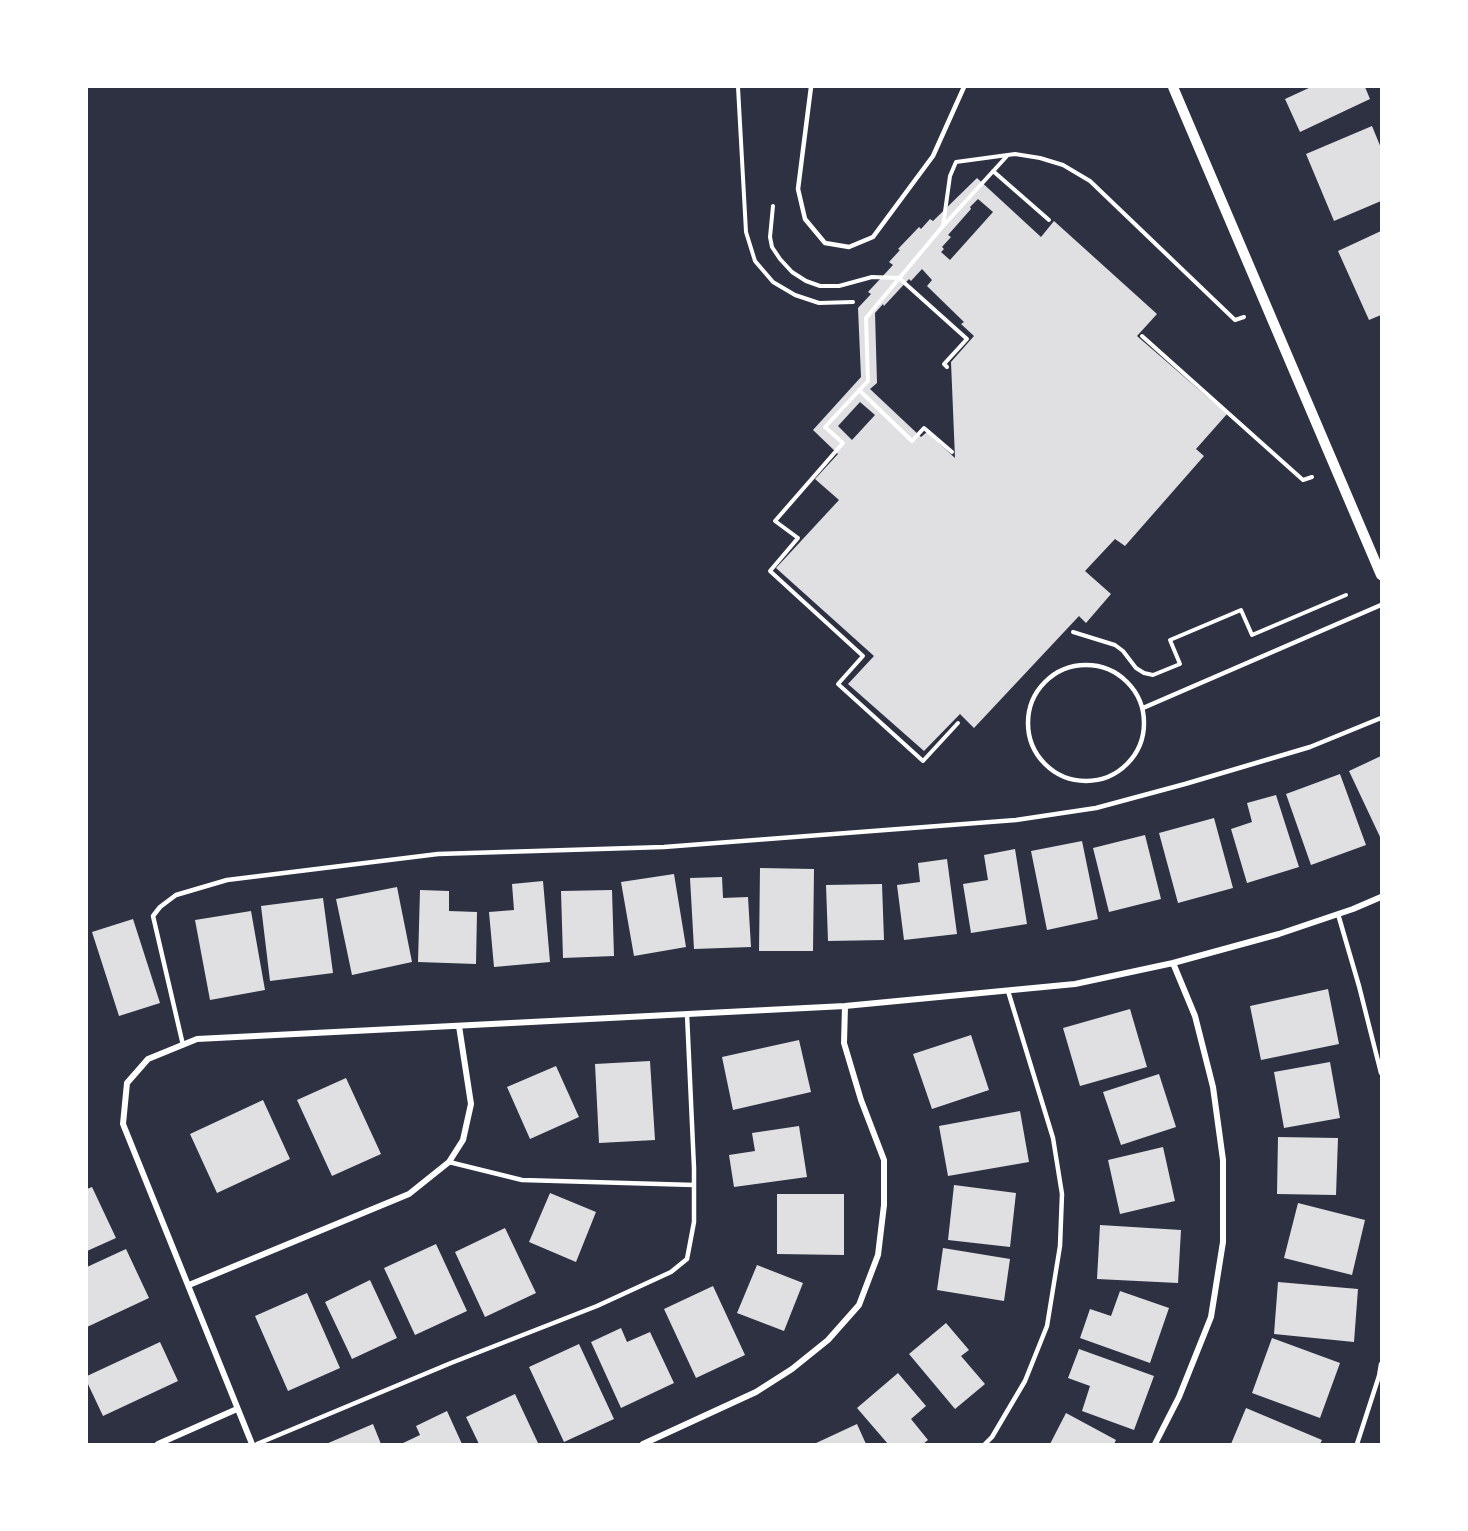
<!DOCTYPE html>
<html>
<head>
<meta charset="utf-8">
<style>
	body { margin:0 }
	#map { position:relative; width:1468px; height:1531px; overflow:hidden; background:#2d3142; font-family:"Noto Serif",serif }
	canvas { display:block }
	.frame { position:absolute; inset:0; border:88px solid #fff; pointer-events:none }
</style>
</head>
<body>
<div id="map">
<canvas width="1468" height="1531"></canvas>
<div class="frame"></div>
</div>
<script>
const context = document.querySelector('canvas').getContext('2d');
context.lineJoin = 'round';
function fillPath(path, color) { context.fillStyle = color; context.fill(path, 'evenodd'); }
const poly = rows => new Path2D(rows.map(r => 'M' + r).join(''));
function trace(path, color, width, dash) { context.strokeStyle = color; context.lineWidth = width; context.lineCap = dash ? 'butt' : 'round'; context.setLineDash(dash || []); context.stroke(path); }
fillPath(poly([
	[1311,87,1365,87,1370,99,1300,132,1285,99],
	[1372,126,1381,148,1381,201,1334,221,1306,154],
	[977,178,1041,237,1054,221,1157,314,1137,336,1227,414,1196,449,1204,456,1125,546,1115,539,1085,571,1111,594,1086,623,1079,616,974,728,960,714,924,751,848,684,874,656,776,568,839,500,815,479,838,454,813,430,861,377,858,308,871,294,868,292,893,265,889,262,900,250,898,249,919,227,921,229,930,219,933,221],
	[978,199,993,212,950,260,941,252,944,249,942,247,951,237,948,235,971,209,970,207],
	[922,269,932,280,927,286,964,322,961,324,974,336,951,362,955,458,927,432,921,437,870,389,877,383,875,313,883,304,884,306,909,279,911,281],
	[860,402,875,415,852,440,838,426],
	[1381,231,1381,315,1369,320,1338,251],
	[1381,756,1381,839,1349,771],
	[1340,774,1366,845,1311,865,1286,794],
	[1276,795,1299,867,1247,883,1231,829,1252,822,1247,803],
	[1214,818,1233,888,1178,903,1159,833],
	[1145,835,1161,899,1109,912,1093,848],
	[1082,841,1098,919,1047,930,1031,851],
	[1015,849,1027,924,971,933,963,884,988,880,984,855],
	[947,859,957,934,904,940,897,885,920,882,918,863],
	[760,868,814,869,813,951,759,951],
	[674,874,686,947,634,956,621,882],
	[722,877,723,898,748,897,751,947,694,949,690,878],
	[543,881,550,962,494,967,489,912,514,910,512,884],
	[882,884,884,940,828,941,826,885],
	[397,887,412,962,352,975,336,899],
	[420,890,449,891,449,911,477,912,476,964,418,962],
	[612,890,614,956,563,958,561,891],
	[323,898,333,973,270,981,261,906],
	[251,911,265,990,210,1000,195,920],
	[133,919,160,1003,119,1016,92,932],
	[1328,989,1339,1044,1261,1060,1250,1006],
	[1130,1009,1147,1067,1080,1086,1063,1028],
	[971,1035,989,1090,932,1109,913,1054],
	[799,1040,811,1092,733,1110,722,1057],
	[650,1061,655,1140,599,1143,595,1064],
	[1330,1062,1340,1118,1284,1128,1274,1072],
	[556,1066,579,1117,530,1139,507,1087],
	[1159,1074,1176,1127,1121,1145,1103,1092],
	[346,1078,381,1154,332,1176,297,1100],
	[263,1100,290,1159,217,1193,190,1134],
	[1020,1111,1029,1162,948,1176,939,1126],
	[799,1126,807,1177,734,1187,729,1155,755,1151,752,1133],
	[1278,1137,1338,1138,1336,1195,1277,1194],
	[1163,1147,1175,1201,1120,1214,1108,1160],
	[954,1185,1016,1193,1010,1247,948,1240],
	[92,1187,116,1238,87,1251,87,1189],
	[550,1193,596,1212,576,1262,529,1242],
	[777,1194,844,1194,844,1255,777,1254],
	[1298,1203,1365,1220,1352,1275,1284,1258],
	[1100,1225,1181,1230,1178,1283,1097,1279],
	[505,1228,536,1293,485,1317,455,1252],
	[436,1244,467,1311,415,1335,384,1268],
	[943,1248,1010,1259,1004,1301,937,1290],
	[126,1249,149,1298,87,1327,87,1267],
	[757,1265,803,1283,784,1331,737,1313],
	[370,1280,397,1338,352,1359,325,1302],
	[1278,1282,1358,1289,1354,1342,1274,1334],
	[713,1286,745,1355,696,1378,664,1309],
	[1120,1291,1169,1308,1150,1363,1080,1338,1090,1309,1111,1316],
	[307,1293,340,1368,288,1391,255,1316],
	[946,1323,969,1350,961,1356,985,1384,955,1409,909,1354],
	[621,1328,627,1342,650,1332,674,1383,621,1408,591,1342],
	[1272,1338,1340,1363,1320,1418,1252,1393],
	[160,1342,178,1381,103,1416,87,1382,87,1376],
	[579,1344,614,1419,564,1442,529,1367],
	[1079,1349,1154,1376,1134,1430,1082,1411,1090,1386,1068,1378],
	[898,1373,926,1406,911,1419,928,1440,923,1444,888,1444,857,1408],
	[515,1394,538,1443,479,1444,466,1417],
	[1246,1408,1322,1440,1320,1444,1231,1444],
	[447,1411,462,1444,401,1444,420,1435,416,1426],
	[1066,1413,1116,1440,1114,1444,1050,1444],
	[373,1424,381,1444,326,1444],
	[857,1424,866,1444,814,1444]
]), '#e0e0e3');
trace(poly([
	[738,87,746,232,755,261,773,282,795,295,819,303,853,302],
	[993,171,1049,220],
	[773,206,770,237,772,247,780,259,792,272,806,281,820,286,839,286,872,277,899,278,967,339,944,364,947,367],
	[944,225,1007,156],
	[1142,336,1303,480,1312,477],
	[859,390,912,441,924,428,952,452],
	[1073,632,1115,645,1123,651,1136,668,1144,673,1153,675,1180,664,1170,640,1241,610,1252,635,1346,595],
	[958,723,923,761,838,684,863,656,770,571,798,538,775,521,843,443,825,427,868,381,866,318,943,226,950,176,956,162,1015,154,1040,158,1063,165,1090,181,1235,320,1244,317]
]), '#fff', 4);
trace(poly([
	[811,87,798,189,805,219,825,243,849,247,873,237,933,156,964,87],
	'1028 723a58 58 0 1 1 116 0a58 58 0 1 1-116 0Z',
	[1143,708,1381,605],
	[1338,914,1359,986,1381,1073],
	[183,1045,153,916,160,907,176,895,227,880,438,854,664,847,1016,820,1096,808,1185,784,1310,747,1381,718],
	[449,1162,522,1180,694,1185],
	[257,1444,451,1363,597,1306,671,1272,687,1259,694,1222,694,1168,687,1014],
	[985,1444,992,1437,1025,1381,1047,1326,1060,1246,1062,1194,1053,1138,1008,991],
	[1357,1444,1379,1376,1381,1364]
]), '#fff', 4.5);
trace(poly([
	[189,1285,409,1194,449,1162,463,1140,471,1104,459,1026],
	[158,1444,237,1409],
	[252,1444,123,1124,127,1083,148,1059,197,1039,845,1006,1075,984,1173,963,1279,934,1353,909,1381,897],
	[643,1444,756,1392,792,1369,828,1340,859,1305,878,1255,884,1205,884,1160,861,1100,844,1043,845,1006],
	[1155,1444,1179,1397,1211,1317,1223,1242,1223,1160,1213,1087,1195,1016,1173,963]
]), '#fff', 6);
trace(poly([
	[1173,87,1381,575]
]), '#fff', 10);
</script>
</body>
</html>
